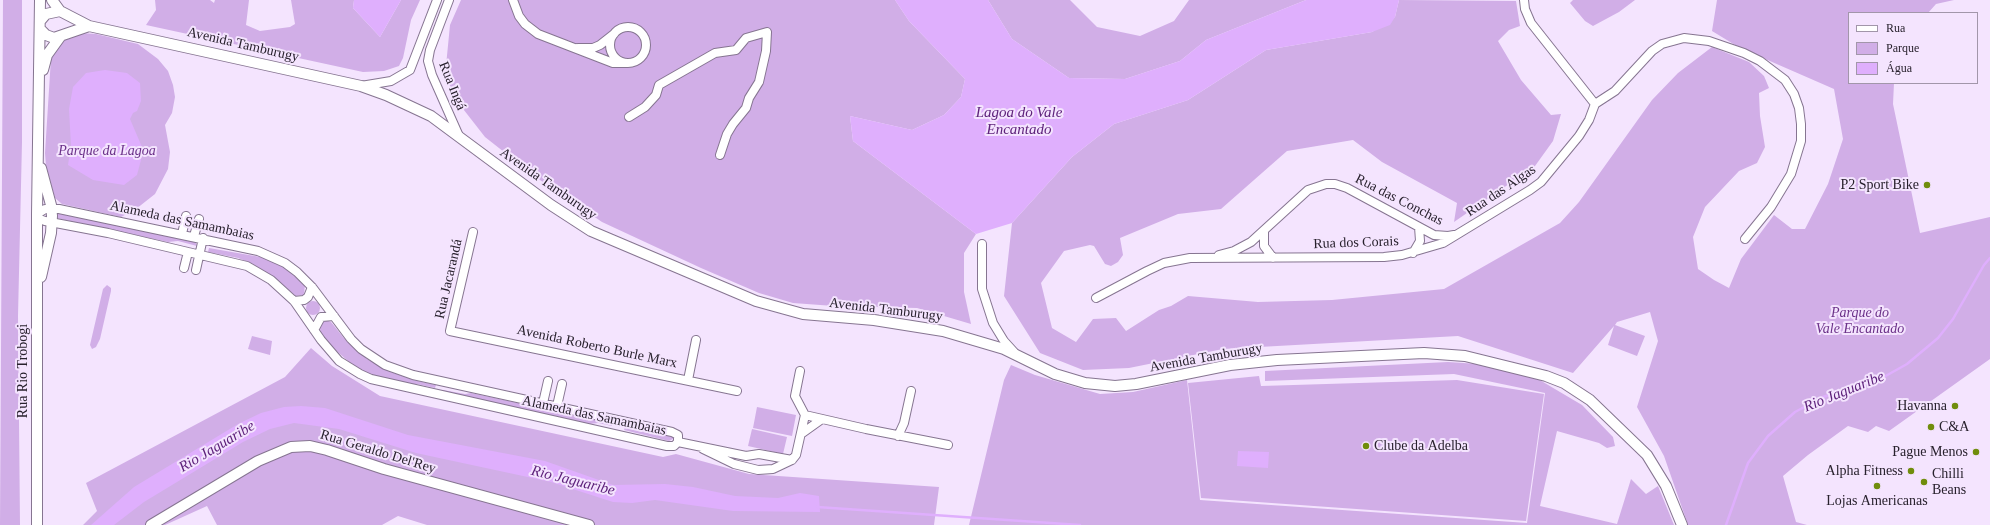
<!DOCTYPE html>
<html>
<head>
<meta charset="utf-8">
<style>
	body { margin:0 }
	#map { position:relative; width:1990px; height:525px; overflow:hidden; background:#f4e4fe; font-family:"Times New Roman",serif }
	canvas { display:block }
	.legend { position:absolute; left:1848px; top:12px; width:130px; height:72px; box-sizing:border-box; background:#f4e4fe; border:1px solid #a296aa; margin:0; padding:5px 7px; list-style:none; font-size:12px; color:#28212d }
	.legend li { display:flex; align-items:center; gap:8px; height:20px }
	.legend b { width:20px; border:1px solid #a296aa }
</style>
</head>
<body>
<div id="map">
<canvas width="1990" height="525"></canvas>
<ul class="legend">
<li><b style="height:5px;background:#fff"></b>Rua</li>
<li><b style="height:11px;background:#d1aee7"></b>Parque</li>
<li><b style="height:11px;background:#dfaffd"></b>Água</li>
</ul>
</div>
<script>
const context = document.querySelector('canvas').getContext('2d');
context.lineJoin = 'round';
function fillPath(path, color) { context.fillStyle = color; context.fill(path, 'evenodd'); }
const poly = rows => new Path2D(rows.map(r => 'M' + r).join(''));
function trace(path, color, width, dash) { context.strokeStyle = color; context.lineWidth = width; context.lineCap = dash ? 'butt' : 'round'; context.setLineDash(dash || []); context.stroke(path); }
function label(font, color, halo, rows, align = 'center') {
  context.font = font + ' "Times New Roman",serif'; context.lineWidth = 4; context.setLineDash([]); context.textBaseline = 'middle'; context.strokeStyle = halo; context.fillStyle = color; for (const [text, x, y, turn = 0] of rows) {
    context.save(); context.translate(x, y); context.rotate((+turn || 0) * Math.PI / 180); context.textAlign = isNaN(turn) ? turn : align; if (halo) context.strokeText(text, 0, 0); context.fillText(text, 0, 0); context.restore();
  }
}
fillPath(poly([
	[3,0,22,0,22,142,18,316,20,525,0,525],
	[155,0,210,0,214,3,215,0,249,0,246,25,260,31,290,27,295,24,291,0,354,0,353,8,380,37,401,0,420,0,411,20,403,58,399,66,384,71,363,72,146,25,156,10],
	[461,0,895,0,909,21,965,79,961,97,944,115,912,130,850,116,853,141,976,234,964,253,964,292,971,324,917,308,834,306,793,303,759,293,701,268,602,222,537,178,485,137,460,105,445,76,450,25],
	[988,0,1070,0,1097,27,1140,36,1174,21,1189,0,1306,0,1206,40,1180,61,1125,79,1069,78,1012,39],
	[1399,0,1516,1,1520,26,1509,30,1498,41,1521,80,1551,115,1561,114,1553,141,1535,166,1454,222,1457,203,1382,162,1353,140,1287,151,1221,209,1178,214,1120,238,1123,255,1118,262,1111,266,1105,264,1094,246,1090,245,1064,251,1041,283,1052,328,1076,342,1093,319,1116,318,1126,331,1159,310,1171,306,1188,296,1258,302,1332,300,1444,289,1560,223,1579,202,1652,100,1678,73,1712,47,1749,62,1764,76,1769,88,1759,93,1760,116,1765,147,1757,163,1739,171,1705,207,1693,237,1698,269,1714,280,1729,288,1741,259,1774,215,1792,229,1805,229,1828,184,1843,139,1834,89,1740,48,1712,31,1717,0,1954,0,1936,4,1928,13,1849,13,1849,83,1894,83,1893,104,1920,233,1990,217,1990,359,1889,431,1876,426,1868,432,1848,426,1808,455,1783,476,1796,522,1807,525,1688,525,1664,456,1637,407,1658,341,1650,312,1617,322,1615,325,1645,336,1637,356,1608,345,1614,326,1573,373,1458,336,1223,349,1129,368,1083,370,1040,353,1004,296,1012,223,1072,157,1114,124,1188,100,1266,50,1372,32,1395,17],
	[1573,0,1635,0,1619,12,1593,26,1585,21,1570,3],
	[81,33,96,34,138,44,158,59,168,71,173,85,175,97,172,113,165,125,170,152,168,169,155,194,136,209,121,217,62,204,55,198,46,166,45,153,51,58,63,40,72,35],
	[55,213,195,241,197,246,178,241,168,242,56,218],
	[209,248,266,258,282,266,305,284,304,295,296,296,278,281,253,264,238,258,208,252],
	[107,285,111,288,111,291,100,339,96,347,92,349,90,345,103,289],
	'306 308a7 7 0 1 1 14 0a7 7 0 1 1-14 0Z',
	[326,320,331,322,343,337,367,359,391,372,413,380,436,385,435,388,417,384,407,385,367,374,355,367,333,348,321,333,319,325,322,321],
	[252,336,272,341,270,355,248,349],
	[311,348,332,366,380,396,663,457,676,454,749,474,939,487,934,525,427,525,398,516,382,525,217,525,207,506,165,525,83,525,97,511,86,483,285,377],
	[1448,362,1479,364,1538,379,1582,405,1613,437,1615,446,1607,448,1599,443,1557,431,1540,506,1617,524,1631,479,1646,494,1658,486,1674,525,969,525,1004,380,1011,365,1035,375,1100,394,1133,392,1187,380,1200,500,1527,523,1545,393,1454,374,1265,381,1265,371],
	[1259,376,1261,386,1457,380,1544,394,1526,521,1201,498,1188,383],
	[443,390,465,394,471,393,612,423,612,426,598,423,589,424,442,391],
	[757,407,796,415,792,436,753,428],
	[625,427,634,429,646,428,672,434,675,438,669,441,624,430],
	[752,429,787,437,783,454,748,446]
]), '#d1aee7');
fillPath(poly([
	[354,0,401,0,380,37,353,8],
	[895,0,988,0,1012,39,1069,78,1125,79,1180,61,1206,40,1306,0,1399,0,1395,17,1390,25,1372,32,1266,50,1188,100,1114,124,1072,157,1012,223,976,234,853,141,850,116,912,130,944,115,961,97,965,79,909,21],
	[105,70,127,73,140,83,141,101,137,111,133,113,130,119,142,147,141,160,137,175,124,185,93,180,68,165,71,146,69,109,73,87,86,73],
	[301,406,325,408,408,435,545,461,613,485,665,484,693,487,735,496,778,498,800,493,819,496,820,512,733,511,655,500,632,503,613,502,551,482,416,453,339,429,294,423,270,429,243,442,144,502,114,525,91,525,134,487,238,424,261,413,284,407],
	[1238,451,1269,452,1268,468,1237,466]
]), '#dfaffd');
trace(poly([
	[817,507,1080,525],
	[1726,525,1748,463,1768,436,1795,412,1823,397,1882,378,1907,364,1938,338,1953,319,1984,265,1990,258]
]), '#dfaffd', 2.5);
const minor = poly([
	[449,0,430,50,428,61,432,75,459,136],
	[513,0,519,16,525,24,538,34,613,63,627,63],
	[1524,0,1525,9,1531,23,1595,104],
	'610 45a18 18 0 1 1 36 0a18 18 0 1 1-36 0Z',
	[578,48,593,48,600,45,614,34],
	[361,86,391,81,410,70,437,0],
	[629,117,645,107,656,95,659,85,715,53,736,50,746,38,767,32,766,51,759,82,749,98,746,108,733,124,727,134,720,155],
	[37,218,45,221,108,233,247,266,271,280,294,301,321,340,339,361,360,374,371,379,667,446,674,446,678,442,678,435,672,432,413,375,385,365,361,349,351,339,312,287,297,272,285,263,258,251,59,209,45,209,37,214],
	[1264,231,1264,246,1273,258],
	[473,232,450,331,737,391],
	[182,234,186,216],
	[194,236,199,219],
	[982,244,982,289,993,323,1004,341,1014,352],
	[1413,253,1420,241,1419,227],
	[1219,255,1234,251,1251,242,1308,190,1326,184,1335,184,1347,188,1434,235,1448,236,1454,235],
	[184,268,188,252],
	[196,270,203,238],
	[1096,298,1147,271,1164,263,1190,258,1384,257,1402,255,1443,243,1530,190,1541,182,1579,136,1589,120,1595,104,1615,91,1652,51,1662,44,1684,38,1709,41,1744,53,1760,61,1785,80,1794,94,1799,108,1801,124,1801,141,1791,174,1771,207,1745,239],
	[294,301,304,300,308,297,312,287],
	[314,330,321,317,334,316],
	[688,380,696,340],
	[543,403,548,381],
	[557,406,562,384],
	[805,415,866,429,948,445],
	[801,434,822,419],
	[898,436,904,423,911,391],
	[678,442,746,456,759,454,792,460],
	[703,449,734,464,758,470,773,469,792,460,796,455,805,415,795,396,800,371]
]);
const major = poly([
	[52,0,60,11],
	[40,21,46,14,60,11,89,26,361,86,386,95,431,116,551,205,591,231,756,301,803,314,874,320,943,331,1004,349,1055,374,1085,383,1115,386,1136,384,1230,365,1277,360,1424,353,1465,356,1546,376,1564,383,1590,400,1647,455,1666,486,1682,525],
	[40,29,46,35,54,38,89,26],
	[43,70,47,55,60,37],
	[41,277,51,233,52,216,51,205,41,168],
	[37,525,37,214,40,0],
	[151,525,258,461,291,447,310,446,327,450,384,469,589,525]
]);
trace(minor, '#867591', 10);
trace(major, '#867591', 12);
trace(minor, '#fff', 8);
trace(major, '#fff', 10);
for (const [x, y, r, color] of [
	[1927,185,4,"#708d0c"],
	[1955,406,4,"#708d0c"],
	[1931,427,4,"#708d0c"],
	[1366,446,4,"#708d0c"],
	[1976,452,4,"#708d0c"],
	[1911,471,4,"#708d0c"],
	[1924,482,4,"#708d0c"],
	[1877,486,4,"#708d0c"]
]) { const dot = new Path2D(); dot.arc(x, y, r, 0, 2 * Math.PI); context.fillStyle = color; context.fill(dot); trace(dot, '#f4e4fe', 1.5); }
label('14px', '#28212d', '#f4e4fe', [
	["Avenida Tamburugy",243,45,13],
	["Rua Ingá",452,86,68],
	["Avenida Tamburugy",548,184,35],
	["Rua das Algas",1501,191,-34],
	["Rua das Conchas",1399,200,27],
	["Alameda das Samambaias",182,221,12],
	["Rua dos Corais",1356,243,-2],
	["Rua Jacarandá",449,279,-77],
	["Avenida Tamburugy",886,310,7],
	["Avenida Roberto Burle Marx",597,347,12],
	["Avenida Tamburugy",1206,358,-10],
	["Rua Rio Trobogi",23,371,-90],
	["Alameda das Samambaias",594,416,12],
	["Rua Geraldo Del'Rey",378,452,17]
]);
label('italic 14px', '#6b3189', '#f4e4fe', [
	["Parque da Lagoa",107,151],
	["Parque do",1860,313],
	["Vale Encantado",1860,329]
]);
label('14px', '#28212d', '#f4e4fe', [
	["P2 Sport Bike",1919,185],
	["Havanna",1947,406],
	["C&A",1939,427,"left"],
	["Clube da Adelba",1374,446,"left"],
	["Pague Menos",1968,452],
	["Alpha Fitness",1903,471],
	["Chilli",1932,474,"left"],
	["Beans",1932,490,"left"],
	["Lojas Americanas",1877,501,"center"]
], 'right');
label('italic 15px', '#5e227b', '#f4e4fe', [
	["Lagoa do Vale",1019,113],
	["Encantado",1019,130],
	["Rio Jaguaribe",1844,392,-22],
	["Rio Jaguaribe",217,447,-31],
	["Rio Jaguaribe",573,481,14]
]);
</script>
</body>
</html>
